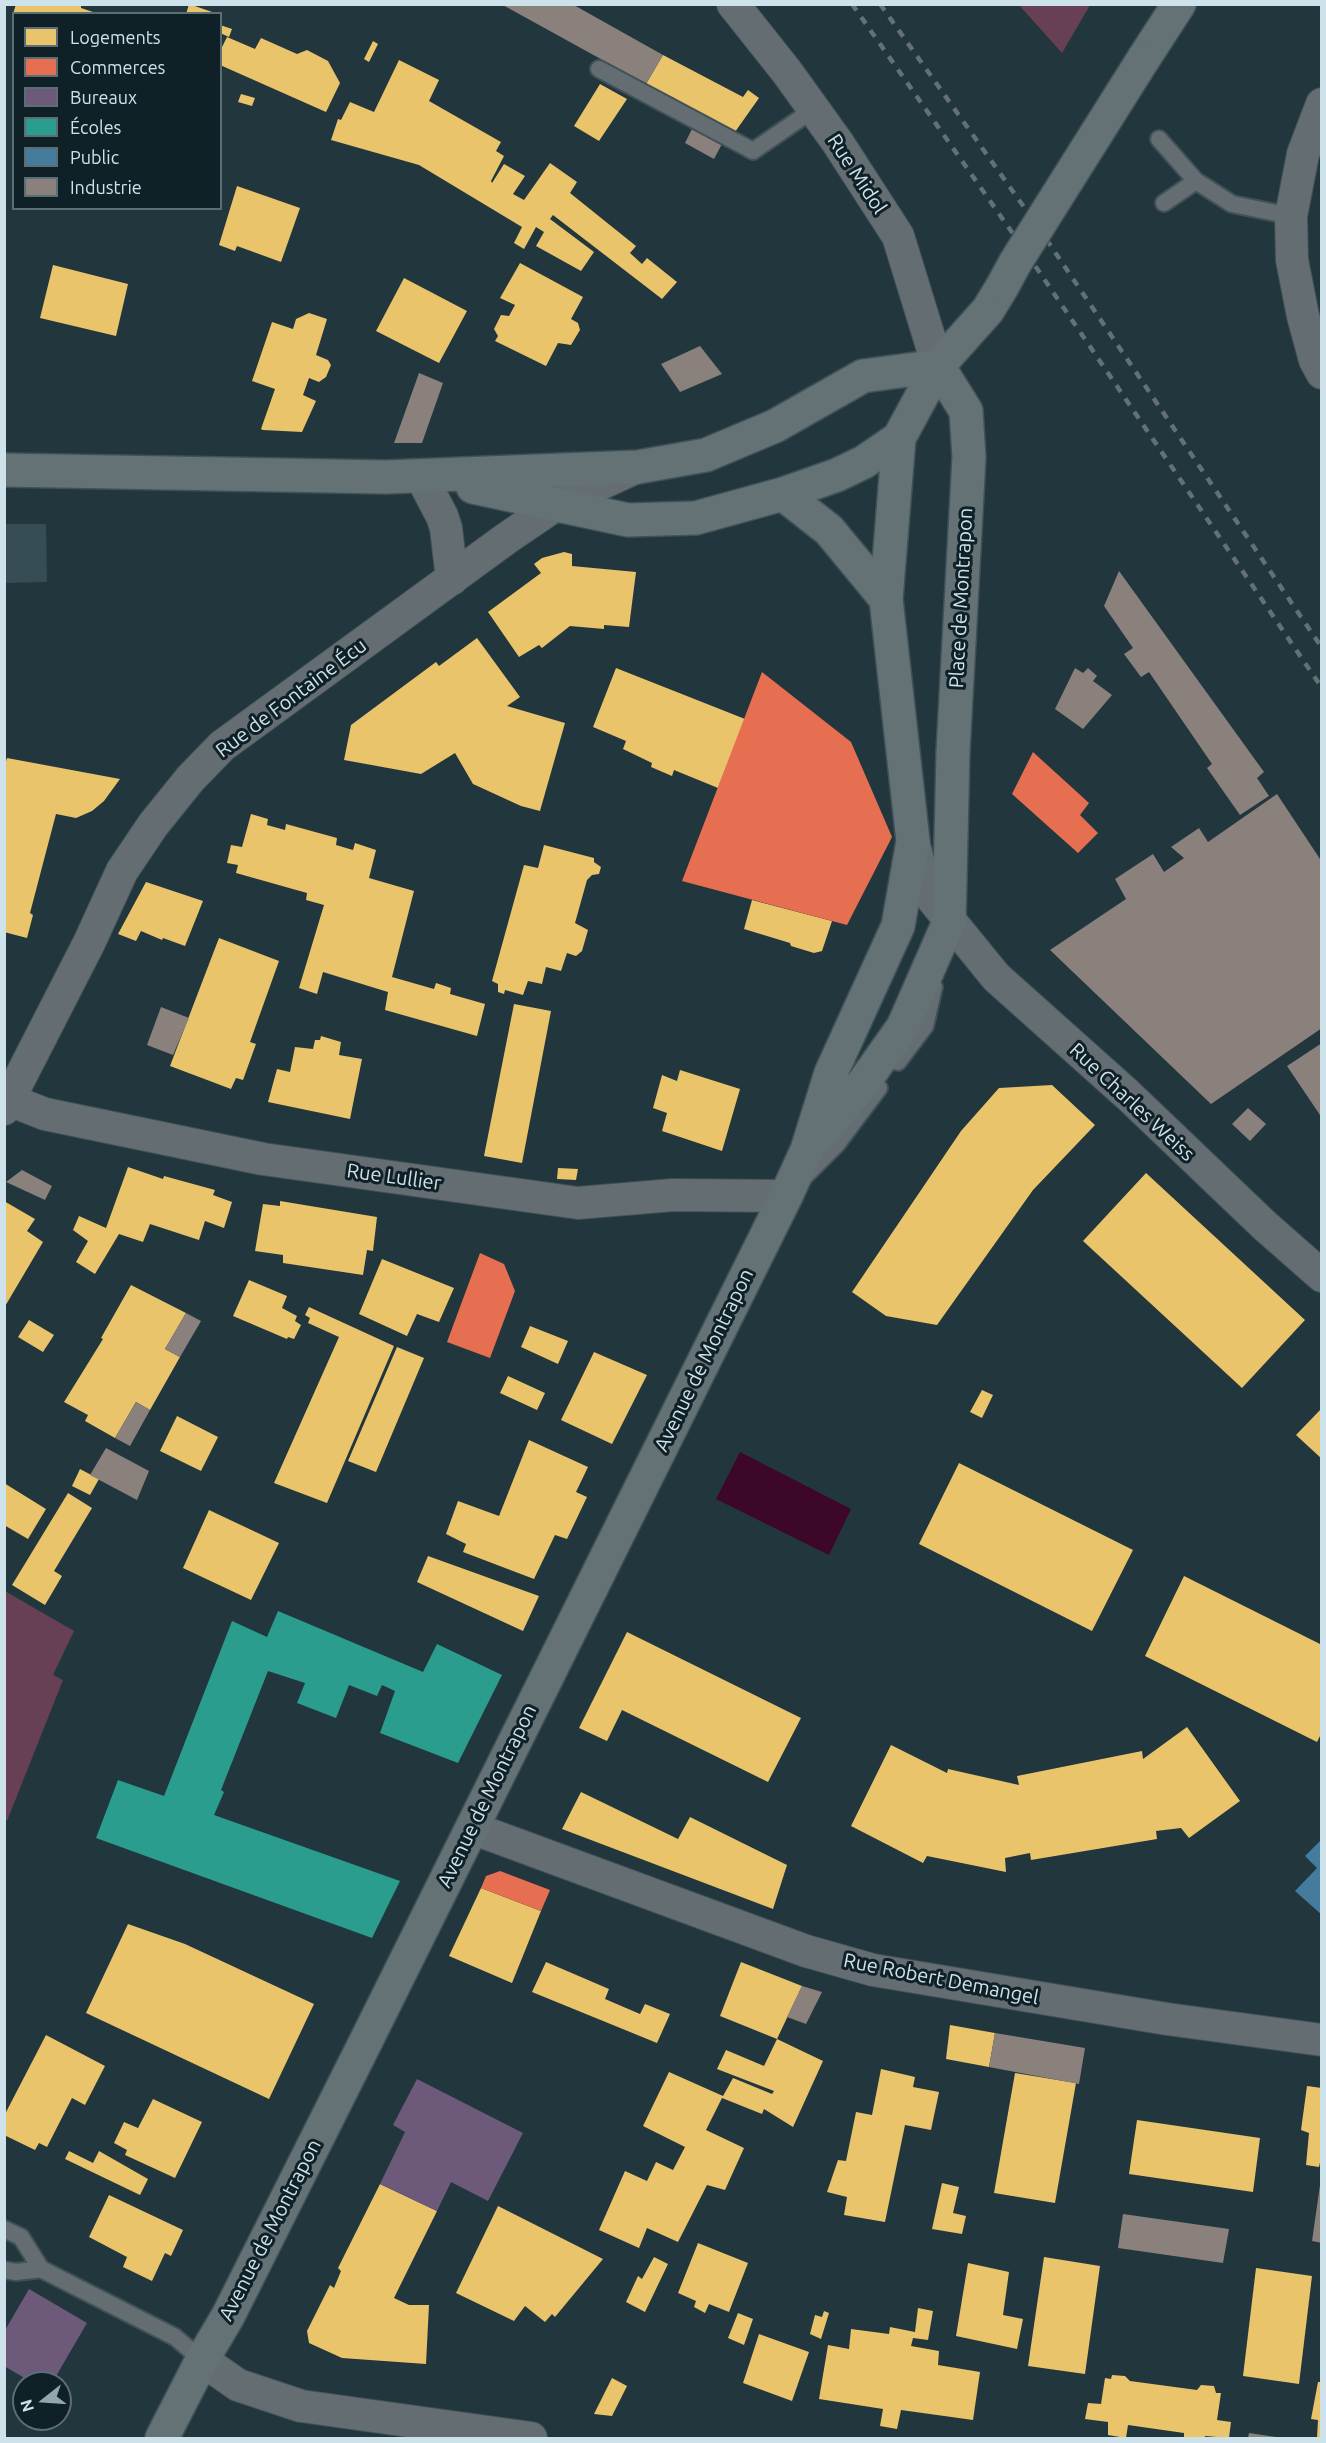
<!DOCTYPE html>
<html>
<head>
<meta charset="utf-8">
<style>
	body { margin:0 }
	#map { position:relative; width:1326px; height:2443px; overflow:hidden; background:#22363e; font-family:Ubuntu,sans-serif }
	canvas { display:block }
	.frame { position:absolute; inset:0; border:6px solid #cee2eb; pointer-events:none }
	.legend { position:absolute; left:12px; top:12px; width:210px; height:198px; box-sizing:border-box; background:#102027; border:2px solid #5c6e75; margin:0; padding:8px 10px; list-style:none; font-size:18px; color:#cee2eb }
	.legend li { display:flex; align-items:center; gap:12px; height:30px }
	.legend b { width:30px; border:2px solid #5c6e75 }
	.north { position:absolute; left:12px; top:2371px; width:60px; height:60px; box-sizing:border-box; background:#102027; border:2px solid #5c6e75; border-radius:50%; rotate:253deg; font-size:16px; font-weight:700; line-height:24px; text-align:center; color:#cee2eb }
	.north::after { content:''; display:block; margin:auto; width:21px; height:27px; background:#92a6ae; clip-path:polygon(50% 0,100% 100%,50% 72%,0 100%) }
</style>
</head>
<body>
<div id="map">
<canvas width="1326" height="2443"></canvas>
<div class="frame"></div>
<ul class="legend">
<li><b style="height:16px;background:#e9c46a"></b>Logements</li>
<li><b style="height:16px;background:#e76f51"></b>Commerces</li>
<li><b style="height:16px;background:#6d597a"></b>Bureaux</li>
<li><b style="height:16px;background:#2a9d8f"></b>Écoles</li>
<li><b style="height:16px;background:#457b9d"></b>Public</li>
<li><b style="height:16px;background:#8a817c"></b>Industrie</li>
</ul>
<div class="north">N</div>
</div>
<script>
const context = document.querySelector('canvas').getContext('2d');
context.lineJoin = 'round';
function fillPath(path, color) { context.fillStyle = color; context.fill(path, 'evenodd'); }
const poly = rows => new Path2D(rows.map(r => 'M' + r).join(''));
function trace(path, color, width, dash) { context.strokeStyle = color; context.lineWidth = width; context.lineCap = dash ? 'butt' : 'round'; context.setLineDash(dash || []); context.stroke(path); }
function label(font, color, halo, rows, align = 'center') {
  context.font = font + ' Ubuntu,sans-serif'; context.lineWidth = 6; context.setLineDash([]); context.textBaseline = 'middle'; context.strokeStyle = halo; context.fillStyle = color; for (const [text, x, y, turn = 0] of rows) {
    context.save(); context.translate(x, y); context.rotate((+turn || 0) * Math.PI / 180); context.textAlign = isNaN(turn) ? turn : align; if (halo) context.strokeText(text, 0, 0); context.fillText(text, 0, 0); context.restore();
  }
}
fillPath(poly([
	[1019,5,1090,5,1062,53],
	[5,1591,74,1631,53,1675,63,1680,7,1821,4,1820]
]), '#674055');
fillPath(poly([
	[740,1452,851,1509,829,1555,716,1499]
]), '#3c0729');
fillPath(poly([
	[16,4,81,4,81,8,96,13,13,14],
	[189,4,215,13,215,14,186,14],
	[220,25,232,29,229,37,220,33],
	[227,37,255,49,261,38,297,54,307,50,328,61,340,83,326,112,220,65,220,51],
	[373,41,378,44,369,62,364,59],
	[663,55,743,97,748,90,759,98,735,132,646,84],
	[399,60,439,80,429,101,501,142,496,151,504,156,491,181,492,183,504,164,525,176,513,194,524,200,550,163,577,182,570,193,636,246,630,253,642,264,647,258,677,282,662,299,553,215,550,219,594,252,581,271,536,246,544,232,536,227,524,249,514,243,522,227,419,165,331,140,338,119,341,120,350,102,374,112],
	[600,84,627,99,599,141,574,126],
	[241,94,255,98,252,106,238,102],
	[237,186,300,208,281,262,237,246,235,251,219,245],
	[520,263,583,297,571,319,578,323,580,330,571,345,558,343,546,366,495,341,498,336,494,329,501,315,509,316,515,305,500,298],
	[53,265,128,284,116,336,40,318],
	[404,278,467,311,439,363,376,331],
	[309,313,327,319,316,355,328,360,331,365,326,377,319,382,309,378,303,395,316,401,302,432,263,430,261,429,275,389,252,381,272,322,293,329,296,319],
	[564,552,572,554,572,566,636,572,629,627,604,625,604,629,570,626,542,648,539,645,519,657,488,612,541,573,534,564,542,558],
	[477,638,520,697,507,706,565,723,540,811,521,806,473,784,455,753,421,774,344,760,351,725,436,662,439,666],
	[616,668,745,719,718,788,674,770,672,776,651,767,652,763,623,749,626,741,593,727],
	[7,758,120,779,104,801,92,811,76,818,56,814,30,913,33,915,27,938,4,932,4,768],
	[251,814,268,819,267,825,285,830,286,824,337,838,336,845,353,850,355,843,376,850,369,878,414,891,392,977,434,989,436,983,451,988,450,994,485,1004,477,1036,385,1010,388,992,323,972,317,994,299,988,324,905,306,900,307,893,236,873,238,865,227,863,231,845,242,847],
	[544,845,594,858,594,862,601,867,599,874,592,875,587,880,575,923,588,930,582,951,576,956,567,953,561,971,546,967,542,984,528,981,523,995,505,990,504,994,498,992,498,984,492,981,524,865,538,868],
	[146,882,203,901,185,946,163,938,162,940,141,931,136,941,118,934],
	[752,900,832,921,822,951,814,953,791,946,790,943,744,929],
	[219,938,279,961,250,1042,256,1044,243,1080,236,1078,231,1089,170,1066],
	[514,1004,551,1011,522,1163,484,1156],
	[321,1036,341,1042,339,1055,362,1059,350,1119,268,1102,277,1069,290,1072,295,1047,313,1049,315,1040,320,1040],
	[680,1070,740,1089,722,1151,662,1131,667,1113,653,1108,662,1075,677,1081],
	[1052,1085,1095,1125,1033,1190,937,1325,886,1316,852,1292,961,1131,999,1088],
	[128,1167,163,1179,164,1176,215,1190,213,1195,232,1202,224,1228,205,1221,199,1240,150,1224,143,1242,119,1234,95,1274,76,1262,88,1241,73,1230,79,1216,106,1228],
	[558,1168,578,1169,576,1180,557,1179],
	[1146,1173,1305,1320,1242,1388,1083,1241],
	[4,1201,35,1219,27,1231,43,1242,4,1308],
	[280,1201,377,1217,373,1251,367,1250,363,1275,283,1263,283,1255,255,1251,263,1204,280,1206],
	[382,1259,454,1288,439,1322,417,1314,407,1336,359,1314],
	[249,1280,287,1296,282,1308,297,1316,295,1321,301,1325,294,1339,288,1337,287,1339,233,1316],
	[131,1285,186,1313,165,1349,180,1357,150,1410,136,1402,115,1438,85,1421,88,1415,64,1402,103,1339,101,1338],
	[309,1307,394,1346,327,1503,274,1483,339,1337,308,1323,310,1318,305,1315],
	[29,1320,54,1335,43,1352,18,1337],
	[530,1326,568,1341,558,1364,521,1347],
	[397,1347,424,1358,376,1472,348,1461],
	[594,1352,647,1375,612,1444,561,1420],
	[508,1376,545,1393,537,1410,500,1393],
	[982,1390,993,1395,982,1418,970,1412],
	[1322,1408,1322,1459,1296,1435],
	[177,1416,218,1437,201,1471,160,1451],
	[529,1440,588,1467,576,1492,587,1497,567,1539,555,1535,534,1579,463,1552,466,1544,446,1534,458,1501,499,1516],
	[959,1463,1133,1550,1092,1631,919,1544],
	[80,1469,99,1479,90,1495,72,1486],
	[4,1483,46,1509,28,1539,4,1525],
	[68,1493,92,1508,54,1571,62,1576,45,1605,12,1585],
	[209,1510,279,1543,251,1600,183,1568],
	[428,1556,539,1596,523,1631,417,1582],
	[1184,1576,1322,1645,1322,1732,1317,1742,1145,1656],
	[627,1632,801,1718,768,1782,622,1710,607,1741,579,1728],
	[1187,1727,1240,1801,1189,1838,1181,1828,1156,1831,1157,1839,1031,1860,1030,1853,1005,1858,1006,1872,927,1856,923,1863,851,1826,891,1745,947,1773,948,1769,1019,1785,1017,1776,1142,1751,1143,1759],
	[581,1792,678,1839,690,1817,787,1865,773,1909,562,1829],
	[481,1888,541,1911,512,1983,449,1956],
	[128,1924,185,1944,314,2004,269,2099,86,2013],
	[546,1962,609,1989,605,1999,640,2014,645,2004,670,2014,657,2043,532,1992],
	[741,1962,802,1986,777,2039,720,2016],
	[950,2025,995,2033,989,2067,946,2059],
	[46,2035,105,2066,85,2105,72,2098,47,2147,39,2143,35,2150,4,2135,4,2116],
	[777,2039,823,2061,793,2127,764,2109,762,2114,722,2098,706,2130,744,2148,725,2190,707,2185,678,2242,647,2228,639,2248,599,2230,625,2171,647,2181,656,2162,673,2170,685,2147,643,2126,669,2072,723,2096,733,2078,772,2094,774,2091,717,2069,726,2050,764,2066],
	[881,2069,915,2077,913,2087,939,2092,931,2130,905,2125,885,2222,844,2215,847,2197,827,2192,838,2160,846,2161,856,2112,872,2115],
	[1015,2073,1076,2083,1055,2203,994,2193],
	[1307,2086,1322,2088,1322,2153,1319,2167,1306,2165,1309,2133,1301,2130],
	[153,2099,202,2122,175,2178,125,2155,127,2150,114,2143,124,2122,138,2128],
	[1137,2120,1260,2138,1253,2192,1129,2174],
	[69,2151,93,2163,99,2151,148,2179,140,2195,65,2159],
	[942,2183,959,2187,953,2213,966,2216,962,2234,932,2229],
	[380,2184,437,2211,394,2298,409,2305,429,2305,426,2364,342,2358,309,2343,307,2331,330,2285,334,2288,341,2271,338,2268],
	[109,2195,183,2230,171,2256,165,2253,152,2281,123,2267,127,2257,89,2237],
	[498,2206,603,2259,555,2317,552,2314,545,2322,525,2306,514,2321,456,2293],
	[698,2243,748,2263,729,2312,709,2304,705,2313,694,2307,696,2301,678,2293],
	[654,2257,668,2264,645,2312,626,2302,638,2276,642,2279],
	[1044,2257,1100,2266,1085,2374,1028,2366],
	[968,2263,1009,2272,1003,2315,1023,2319,1017,2349,956,2336],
	[1256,2268,1312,2276,1299,2384,1243,2376],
	[918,2308,933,2311,928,2340,913,2338,911,2346,939,2351,938,2365,980,2372,973,2420,901,2410,897,2429,880,2426,883,2409,819,2399,828,2345,849,2349,851,2329,889,2334,890,2327,915,2332],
	[824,2311,829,2313,821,2339,810,2334,815,2315,822,2317],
	[738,2313,753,2319,744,2345,728,2338],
	[759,2334,809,2352,792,2401,743,2383],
	[1112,2375,1125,2376,1130,2381,1197,2390,1201,2385,1214,2386,1216,2393,1221,2393,1217,2420,1231,2422,1229,2438,1205,2436,1205,2438,1184,2438,1184,2433,1128,2425,1126,2438,1108,2435,1108,2422,1085,2419,1088,2403,1101,2404,1105,2378,1111,2379],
	[612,2378,627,2386,612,2416,594,2414],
	[1318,2382,1322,2382,1322,2438,1317,2438,1318,2420,1311,2419]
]), '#e9c46a');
fillPath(poly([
	[762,672,851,742,892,837,847,925,682,881],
	[1033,752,1089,803,1080,815,1098,833,1078,853,1012,794],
	[480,1253,504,1264,515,1291,490,1358,447,1342],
	[500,1871,550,1890,541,1911,481,1888,486,1876]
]), '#e76f51');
fillPath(poly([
	[417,2079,523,2133,488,2201,451,2182,437,2211,380,2184,405,2132,393,2125],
	[29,2289,87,2323,52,2383,33,2383,4,2366,4,2332]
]), '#6d597a');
fillPath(poly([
	[278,1611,423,1672,437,1644,502,1675,458,1763,380,1733,395,1691,382,1685,377,1696,349,1685,336,1718,297,1703,305,1683,268,1671,221,1790,224,1792,214,1815,400,1881,372,1938,96,1838,118,1780,164,1796,232,1621,267,1637]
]), '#2a9d8f');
fillPath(poly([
	[1322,1839,1322,1915,1295,1891,1317,1868,1305,1856]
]), '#457b9d');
fillPath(poly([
	[501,4,572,4,663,55,646,84],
	[693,127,723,142,714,159,685,143],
	[700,346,722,374,680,392,661,364],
	[419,373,443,383,422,443,394,443],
	[1119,571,1264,772,1257,778,1269,796,1240,815,1207,768,1212,764,1149,672,1141,677,1124,654,1133,648,1104,606],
	[1075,668,1083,673,1088,668,1097,676,1093,681,1112,695,1083,729,1055,709],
	[1277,794,1322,862,1322,1028,1211,1104,1050,950,1126,899,1115,879,1153,854,1164,872,1184,858,1171,847,1199,828,1208,842],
	[161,1007,189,1018,173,1055,147,1045],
	[1322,1043,1322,1118,1287,1066],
	[1248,1108,1266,1124,1250,1141,1232,1124],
	[22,1170,52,1186,45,1200,6,1182],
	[186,1313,201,1321,180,1357,165,1349],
	[136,1402,150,1410,130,1446,115,1438],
	[106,1448,149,1471,137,1500,90,1475],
	[802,1986,822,1992,806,2024,787,2017],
	[995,2033,1085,2048,1079,2084,989,2067],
	[1320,2185,1322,2185,1322,2243,1312,2241],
	[1123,2214,1229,2229,1223,2263,1118,2248],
	[1249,2433,1276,2437,1276,2438,1248,2438]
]), '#8a817c');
fillPath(poly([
	[4,524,46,524,47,582,4,583]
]), '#374d56');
const lane = poly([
	[599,69,753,151,814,109],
	[1159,139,1196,181,1232,204,1291,216],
	[1164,203,1196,181],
	[898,1062,925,1026,934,987],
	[805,1176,837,1144,879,1088],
	[4,2229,21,2237,41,2269,16,2272,4,2270],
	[41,2269,175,2337,202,2360]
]);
const street = poly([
	[733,4,787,72,838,143,898,236,938,366],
	[1322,104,1303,154,1291,216,1292,260,1303,316,1315,360,1322,373],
	[421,476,442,516,446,528,452,579],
	[913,841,926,891,996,977,1128,1095,1264,1225,1322,1276],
	[4,1098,45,1114,263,1159,578,1203,673,1195,786,1196],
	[4,1109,89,943,122,871,153,825,190,779,222,746,507,538,557,504,637,467],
	[472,1828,806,1951,873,1970,1167,2019,1322,2040],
	[202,2360,238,2385,301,2406,531,2438]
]);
const secondary = poly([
	[1144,58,1179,4],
	[4,470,386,477,638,467,706,455,775,426,863,376,938,366],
	[473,487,628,520,696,518,783,494,837,475,864,462,899,438],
	[783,494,829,530,886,599],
	[817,1138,864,1082,903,1027,949,922,953,752,969,457,966,411,938,366],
	[162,2438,202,2360,228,2316,364,2045,786,1196,807,1150,831,1073,898,926,913,841,886,599,899,438,938,366,988,310,1002,287]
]);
trace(lane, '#405157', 20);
trace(street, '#405157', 34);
trace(secondary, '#405157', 36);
trace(lane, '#646d72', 16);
trace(street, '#646d72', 32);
trace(secondary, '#647175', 33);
trace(poly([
	[852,4,1023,248,1322,688],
	[880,4,1036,224,1322,648]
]), '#637075', 4.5, [8, 8]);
const secondaryBridge = poly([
	[1002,287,1015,263,1144,58]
]);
trace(secondaryBridge, '#405157', 36, []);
trace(secondaryBridge, '#647175', 33);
label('20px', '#cee2eb', '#102027', [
	["Rue Midol",857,174,57],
	["Place de Montrapon",961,598,-87],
	["Rue de Fontaine Écu",291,698,-37],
	["Rue Charles Weiss",1132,1102,43],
	["Rue Lullier",394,1177,8],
	["Avenue de Montrapon",704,1360,-64],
	["Avenue de Montrapon",487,1796,-64],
	["Rue Robert Demangel",941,1979,11],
	["Avenue de Montrapon",270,2230,-63]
]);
</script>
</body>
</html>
